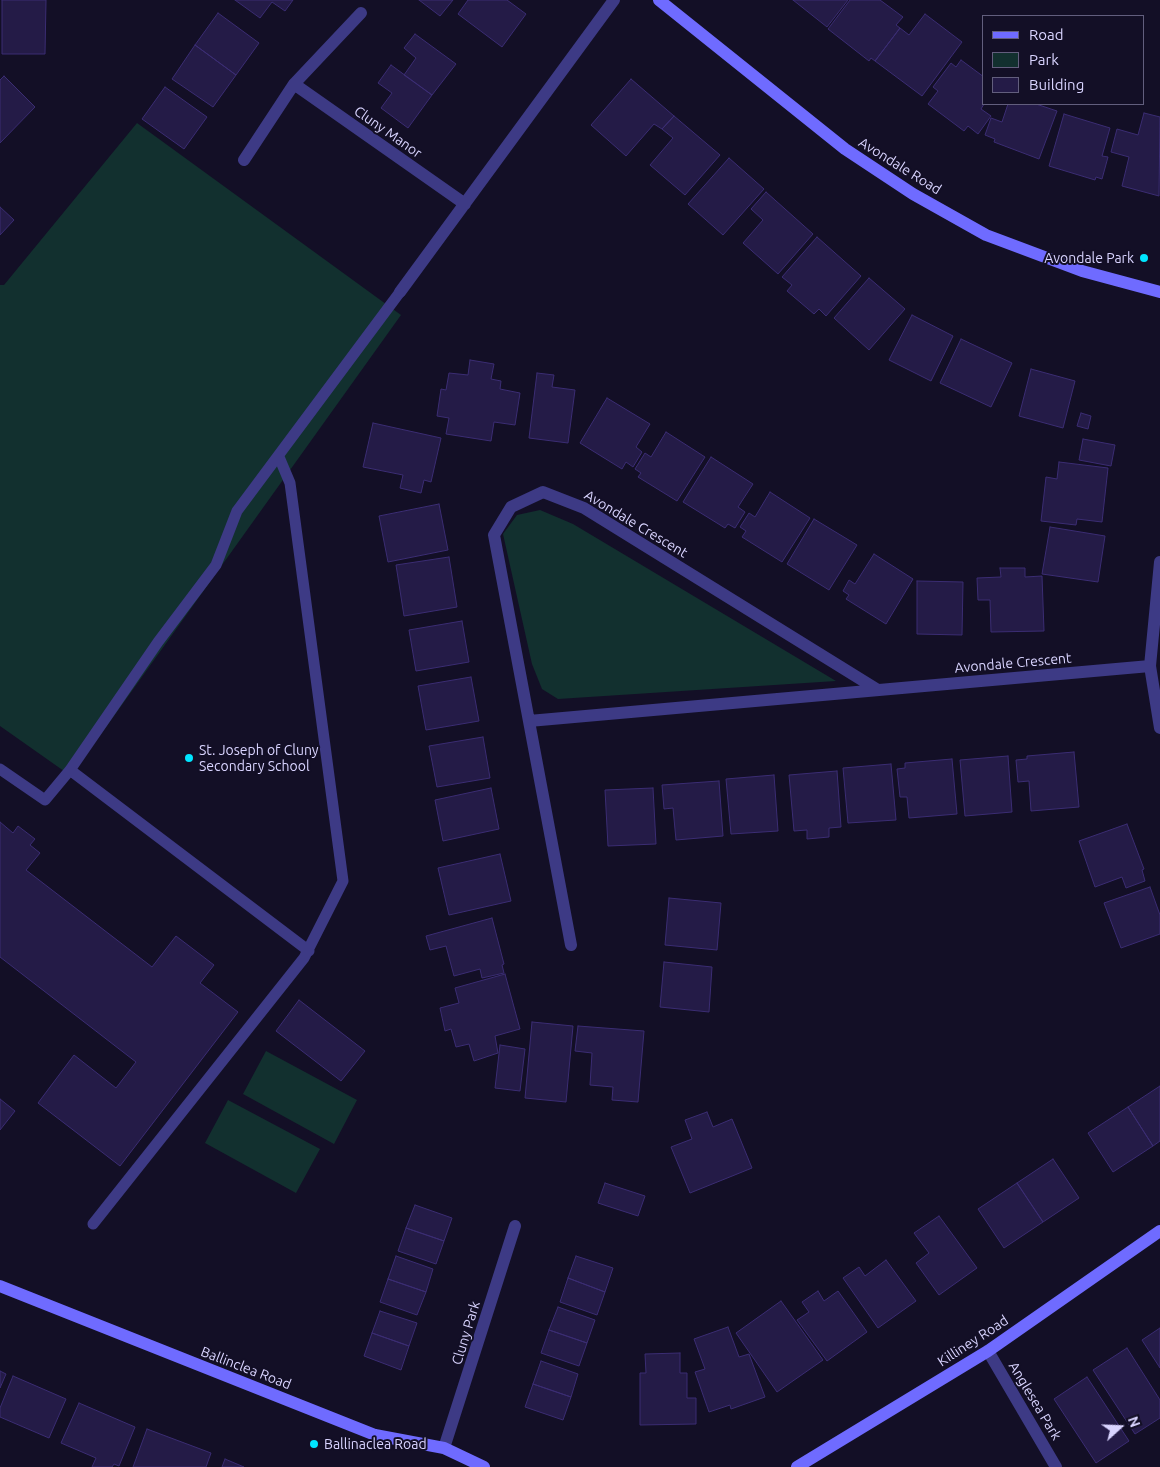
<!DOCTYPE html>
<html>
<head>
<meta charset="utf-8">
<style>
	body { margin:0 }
	#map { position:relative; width:1160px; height:1467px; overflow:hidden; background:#130f26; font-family:Ubuntu,sans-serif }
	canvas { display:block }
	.legend { position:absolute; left:982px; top:15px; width:162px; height:90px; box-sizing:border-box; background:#130f26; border:1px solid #625e7d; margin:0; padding:6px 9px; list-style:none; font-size:15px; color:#d9d4ff }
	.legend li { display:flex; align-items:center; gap:10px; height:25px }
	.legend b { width:25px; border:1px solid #625e7d }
	.north { position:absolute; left:1095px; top:1402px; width:50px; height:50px; -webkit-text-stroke:4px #130f26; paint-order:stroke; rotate:70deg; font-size:14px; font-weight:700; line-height:20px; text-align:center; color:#d9d4ff }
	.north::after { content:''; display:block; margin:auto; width:18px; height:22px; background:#d9d4ff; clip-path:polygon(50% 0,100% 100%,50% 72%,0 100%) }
</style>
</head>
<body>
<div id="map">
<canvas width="1160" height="1467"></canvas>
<ul class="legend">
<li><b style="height:6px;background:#6f6bff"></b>Road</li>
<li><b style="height:14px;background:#12302f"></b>Park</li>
<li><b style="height:14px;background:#241b47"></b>Building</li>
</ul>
<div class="north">N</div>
</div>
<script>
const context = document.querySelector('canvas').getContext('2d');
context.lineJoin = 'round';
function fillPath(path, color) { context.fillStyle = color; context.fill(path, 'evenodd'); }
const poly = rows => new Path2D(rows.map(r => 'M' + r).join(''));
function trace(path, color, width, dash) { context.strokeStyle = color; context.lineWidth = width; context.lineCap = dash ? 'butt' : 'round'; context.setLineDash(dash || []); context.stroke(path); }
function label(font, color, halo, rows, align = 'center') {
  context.font = font + ' Ubuntu,sans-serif'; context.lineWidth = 4; context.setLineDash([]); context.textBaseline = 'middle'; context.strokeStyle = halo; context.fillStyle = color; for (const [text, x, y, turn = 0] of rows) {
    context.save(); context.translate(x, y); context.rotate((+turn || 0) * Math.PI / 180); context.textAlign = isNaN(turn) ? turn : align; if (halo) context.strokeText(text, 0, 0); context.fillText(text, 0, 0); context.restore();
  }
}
fillPath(poly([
	[137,123,401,315,71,776,0,726,0,285,4,285],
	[540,510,573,524,836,681,558,699,542,689,532,664,503,534,517,515],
	[266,1051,357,1100,334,1144,243,1094],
	[228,1100,320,1149,296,1193,205,1143]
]), '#12302f');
const building = poly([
	[2,0,46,0,45,54,2,54,2,0],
	[235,0,293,0,285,11,272,2,260,18,235,0],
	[419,0,453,0,440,16,419,0],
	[468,0,507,0,526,14,502,47,458,14,468,0],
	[793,0,848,0,827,27,793,0],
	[850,0,880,0,903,17,896,25,900,28,875,61,871,58,869,61,828,29,850,0],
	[218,13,259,43,236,75,195,45,218,13],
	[925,14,962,42,922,96,875,61,900,28,909,35,925,14],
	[415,34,456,64,432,95,404,75,416,58,404,48,415,34],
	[195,45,236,75,213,107,172,79,195,45],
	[961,60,984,77,984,104,981,109,991,116,978,134,968,126,964,131,928,104,938,91,933,87,951,63,956,67,961,60],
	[391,65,432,95,408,128,381,108,392,93,378,83,391,65],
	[4,76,35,107,0,143,0,80,4,76],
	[631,79,674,116,662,129,654,124,626,156,591,125,631,79],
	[165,87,207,117,184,149,142,119,165,87],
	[1008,104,1036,104,1057,111,1039,159,994,142,995,139,985,135,991,118,1002,122,1008,104],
	[1144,113,1160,117,1159,196,1122,186,1129,157,1111,152,1117,129,1138,135,1144,113],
	[1064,114,1110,128,1102,156,1108,157,1102,179,1096,177,1095,180,1049,166,1064,114],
	[674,116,720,155,685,195,650,165,673,138,662,129,674,116],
	[729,158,764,189,723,235,688,204,729,158],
	[766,192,813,234,778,274,743,243,763,220,751,209,766,192],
	[0,207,14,220,0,235,0,207],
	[817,237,861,276,826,316,819,309,814,314,787,291,792,285,782,277,817,237],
	[869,278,905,309,869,350,834,318,869,278],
	[912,315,953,336,931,381,889,360,912,315],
	[961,339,1012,363,991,407,940,383,961,339],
	[470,360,494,364,491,379,501,381,500,389,520,393,515,425,494,422,491,441,446,434,449,418,437,416,441,389,446,390,449,373,468,375,470,360],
	[1031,369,1075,381,1063,428,1019,416,1031,369],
	[537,373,554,375,552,387,575,390,568,443,529,438,537,373],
	[607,398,650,424,636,447,642,452,633,467,626,462,622,469,580,443,607,398],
	[1081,413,1091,416,1088,429,1077,426,1081,413],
	[373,423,441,438,431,482,424,480,421,493,400,488,403,475,363,467,373,423],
	[666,432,705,457,677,501,638,477,641,473,635,469,645,453,651,457,666,432],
	[1083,439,1115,445,1111,466,1079,460,1083,439],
	[711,457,753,484,738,507,745,512,735,528,728,524,725,528,683,502,711,457],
	[1059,462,1108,468,1102,522,1077,519,1076,525,1041,521,1046,477,1057,479,1059,462],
	[770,492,810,518,782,562,742,537,746,531,740,527,749,513,755,517,770,492],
	[439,504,448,550,388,562,379,516,439,504],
	[814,519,857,545,829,590,787,564,814,519],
	[1050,527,1105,536,1098,582,1042,574,1050,527],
	[874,554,913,579,886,624,846,599,849,595,843,591,849,580,855,584,874,554],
	[449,557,457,607,404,616,396,565,449,557],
	[1000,568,1025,568,1025,577,1042,576,1044,631,991,632,990,600,978,600,977,578,1001,577,1000,568],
	[917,581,963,582,962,635,917,634,917,581],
	[462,621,469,662,416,671,409,630,462,621],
	[471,677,479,721,426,730,418,686,471,677],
	[483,737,490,778,437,787,429,746,483,737],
	[1074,752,1079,807,1031,811,1029,781,1018,782,1016,760,1027,759,1027,756,1074,752],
	[1008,756,1012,812,965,816,960,760,1008,756],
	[952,759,957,814,909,818,907,797,900,797,897,769,905,768,905,763,952,759],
	[891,764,896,820,848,823,843,768,891,764],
	[837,771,841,827,829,828,829,837,807,839,807,830,794,831,789,775,837,771],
	[774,775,778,831,731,834,726,779,774,775],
	[719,781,723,836,676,840,673,808,664,809,662,785,719,781],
	[491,788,499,829,443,841,435,800,491,788],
	[653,788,656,844,608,846,605,790,653,788],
	[0,822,13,833,18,826,35,839,30,845,40,853,26,870,152,967,176,936,214,965,200,983,238,1012,120,1166,38,1103,74,1055,116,1088,136,1062,0,957,0,822],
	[1127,824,1144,869,1142,870,1145,881,1126,888,1122,877,1095,887,1079,841,1127,824],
	[500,854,511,901,449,915,438,868,500,854],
	[1150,887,1160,915,1160,934,1121,948,1104,903,1150,887],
	[669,898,721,903,717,950,665,945,669,898],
	[492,918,504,964,502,965,504,973,482,978,480,969,454,976,446,946,430,950,426,936,492,918],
	[664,962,712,967,709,1012,660,1007,664,962],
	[505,974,520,1029,495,1036,498,1053,474,1061,469,1044,456,1047,451,1029,445,1031,440,1008,459,1003,455,988,505,974],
	[299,1000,365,1051,341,1081,276,1031,299,1000],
	[532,1022,573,1026,566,1102,525,1098,532,1022],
	[578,1026,644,1031,638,1102,612,1100,613,1087,590,1085,592,1053,575,1051,578,1026],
	[500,1045,525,1049,520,1091,495,1088,500,1045],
	[1160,1086,1160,1141,1153,1146,1128,1107,1160,1086],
	[0,1099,15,1111,0,1130,0,1099],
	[1128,1107,1153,1146,1113,1172,1088,1133,1128,1107],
	[707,1112,713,1127,732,1119,752,1168,690,1193,671,1147,692,1139,685,1120,707,1112],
	[1053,1159,1079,1198,1043,1222,1017,1183,1053,1159],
	[605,1183,645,1196,638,1216,598,1203,605,1183],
	[1017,1183,1043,1222,1004,1248,978,1209,1017,1183],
	[415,1205,452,1218,444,1241,406,1228,415,1205],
	[939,1216,977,1268,939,1295,916,1263,929,1253,914,1233,939,1216],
	[406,1228,444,1241,436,1264,398,1251,406,1228],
	[396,1256,433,1269,426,1292,388,1279,396,1256],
	[576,1256,613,1268,605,1292,568,1278,576,1256],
	[886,1260,916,1301,878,1328,843,1278,859,1267,865,1276,886,1260],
	[568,1278,605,1292,597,1315,560,1302,568,1278],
	[388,1279,426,1292,417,1315,380,1302,388,1279],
	[818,1291,824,1301,838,1291,867,1332,827,1361,797,1320,809,1312,802,1302,818,1291],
	[781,1301,823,1360,777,1392,736,1333,781,1301],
	[558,1307,595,1320,587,1343,549,1330,558,1307],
	[380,1311,417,1323,409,1346,372,1333,380,1311],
	[728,1327,739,1357,749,1354,765,1397,731,1409,730,1405,709,1412,695,1372,705,1369,694,1339,728,1327],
	[1160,1328,1160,1368,1142,1340,1160,1328],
	[549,1330,587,1343,579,1366,541,1353,549,1330],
	[372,1333,409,1346,401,1370,364,1356,372,1333],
	[1127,1348,1160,1400,1160,1418,1135,1434,1093,1370,1127,1348],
	[680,1353,680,1373,687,1373,687,1398,696,1398,696,1424,640,1425,640,1373,646,1373,645,1354,680,1353],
	[541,1361,578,1374,571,1397,533,1384,541,1361],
	[0,1371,6,1374,0,1388,0,1371],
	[13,1376,66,1399,49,1438,0,1417,0,1408,13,1376],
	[1087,1377,1129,1441,1096,1463,1054,1399,1087,1377],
	[533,1384,571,1397,563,1420,525,1407,533,1384],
	[79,1403,135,1427,119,1466,114,1464,112,1467,92,1467,96,1458,61,1443,79,1403],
	[147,1429,211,1453,206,1467,133,1467,147,1429],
	[225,1459,244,1467,222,1467,225,1459]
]);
fillPath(building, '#241b47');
trace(building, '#3b2d73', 1);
trace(poly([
	[0,769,45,800,70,770],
	[309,951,70,770,158,642,216,565,237,511,400,292],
	[93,1224,304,958,343,881,290,483,279,457]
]), '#3d3a85', 11);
trace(poly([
	[294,84,465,204],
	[244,160,294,84,361,13],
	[400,292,614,0],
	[1160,562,1150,666,1160,728],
	[529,721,1150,666],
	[571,945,494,535,511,507,543,492,584,508,878,690],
	[988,1351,1056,1467],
	[444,1448,515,1226]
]), '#3d3a85', 12);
trace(poly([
	[659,0,845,149,913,194,986,235,1082,271,1160,292],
	[0,1286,375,1435,444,1448,484,1467],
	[797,1467,988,1351,1160,1231]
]), '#6f6bff', 12);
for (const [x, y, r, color] of [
	[1144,258,5,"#00e5ff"],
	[189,758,5,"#00e5ff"],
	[314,1444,5,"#00e5ff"]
]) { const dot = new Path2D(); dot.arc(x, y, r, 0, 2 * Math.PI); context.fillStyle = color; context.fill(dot); trace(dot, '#130f26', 2); }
label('14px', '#d9d4ff', '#130f26', [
	["Cluny Manor",388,132,35],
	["Avondale Road",900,166,32],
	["Avondale Crescent",636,524,31],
	["Avondale Crescent",1013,663,-5],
	["Cluny Park",466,1333,-73],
	["Killiney Road",973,1341,-33],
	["Ballinclea Road",246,1368,21],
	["Anglesea Park",1035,1401,59]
]);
label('14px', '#d9d4ff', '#130f26', [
	["Avondale Park",1134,258,"right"],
	["St. Joseph of Cluny",199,750],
	["Secondary School",199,766],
	["Ballinaclea Road",324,1444]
], 'left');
</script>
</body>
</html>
